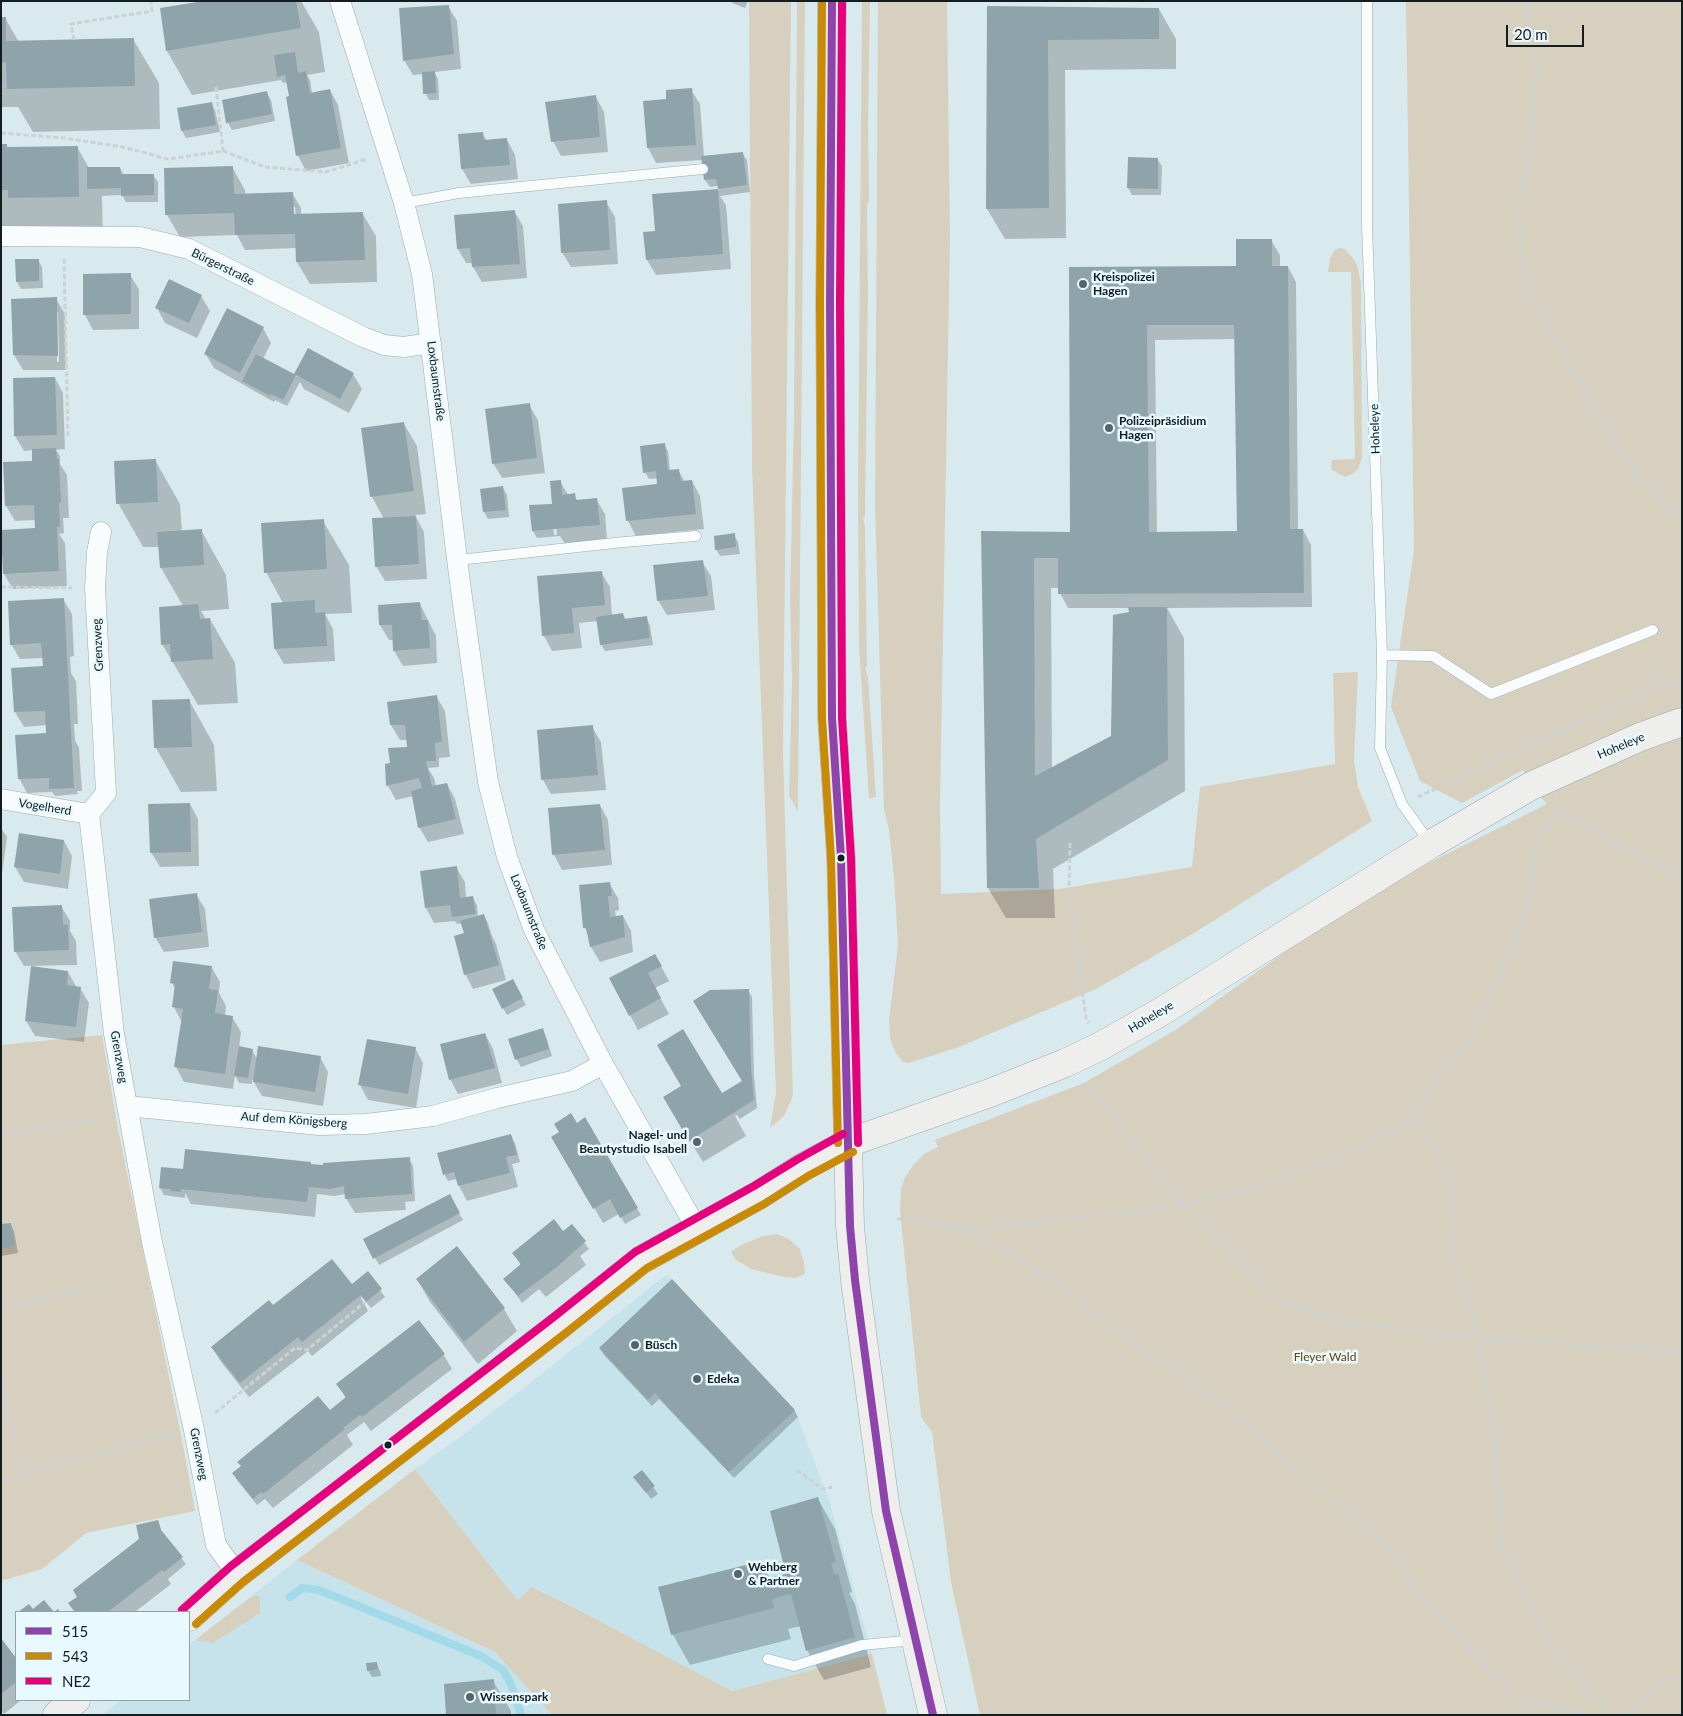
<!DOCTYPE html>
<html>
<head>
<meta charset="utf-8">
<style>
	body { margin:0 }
	#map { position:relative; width:1683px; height:1716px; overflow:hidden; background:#d9eaef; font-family:Lato,sans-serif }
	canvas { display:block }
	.frame { position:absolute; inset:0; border:2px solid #131d20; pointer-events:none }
	.legend { position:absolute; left:15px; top:1611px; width:175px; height:90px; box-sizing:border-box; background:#e8faff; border:1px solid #93a2a6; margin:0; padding:6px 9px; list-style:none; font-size:15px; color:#131d20 }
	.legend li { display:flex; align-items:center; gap:10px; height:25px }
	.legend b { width:25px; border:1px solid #93a2a6 }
	.scale { position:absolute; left:1506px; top:25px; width:78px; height:22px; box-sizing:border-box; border:2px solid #131d20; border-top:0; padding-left:6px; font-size:15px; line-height:18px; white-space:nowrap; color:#131d20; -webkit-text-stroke:4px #e8faff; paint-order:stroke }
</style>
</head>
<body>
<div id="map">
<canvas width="1683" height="1716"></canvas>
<div class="frame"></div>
<ul class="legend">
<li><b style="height:6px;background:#8e44ad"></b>515</li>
<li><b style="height:6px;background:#c98b06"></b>543</li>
<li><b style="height:6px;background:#e5007d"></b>NE2</li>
</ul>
<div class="scale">20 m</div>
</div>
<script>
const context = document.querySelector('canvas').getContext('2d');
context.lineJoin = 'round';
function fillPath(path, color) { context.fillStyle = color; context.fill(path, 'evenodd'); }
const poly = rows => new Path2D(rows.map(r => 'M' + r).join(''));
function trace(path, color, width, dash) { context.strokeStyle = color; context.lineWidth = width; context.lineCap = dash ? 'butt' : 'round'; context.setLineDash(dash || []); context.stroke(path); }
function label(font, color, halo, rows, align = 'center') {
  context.font = font + ' Lato,sans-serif'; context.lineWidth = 5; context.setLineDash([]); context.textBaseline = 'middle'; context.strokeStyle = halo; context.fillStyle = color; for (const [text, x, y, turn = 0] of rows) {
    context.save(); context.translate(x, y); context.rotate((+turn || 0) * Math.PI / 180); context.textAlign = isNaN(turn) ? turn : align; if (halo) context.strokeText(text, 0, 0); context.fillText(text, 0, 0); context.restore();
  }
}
fillPath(poly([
	[667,1274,795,1410,829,1500,872,1654,732,1691,573,1607,533,1587,517,1600,415,1469,460,1437,539,1376],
	[297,1560,495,1652,552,1715,102,1715,121,1700,189,1700,189,1645]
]), '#c6e3eb');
fillPath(poly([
	[749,1,791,1,783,752,793,1096,784,1116,770,1128,776,1092,752,466],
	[797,1,805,1,798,811,789,796,792,682,790,599,794,415],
	[862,1,870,1,868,125,869,200,867,205,868,292,865,516,863,519,865,526,867,667,865,668,868,677,876,797,869,798,859,646,858,492],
	[878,1,947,1,950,236,940,807,941,894,1059,889,1192,867,1200,787,1335,764,1333,673,1358,672,1354,760,1358,787,1372,821,1194,933,1096,989,959,1047,909,1063,903,1062,895,1052,890,1038,889,1020,898,945,894,877,889,830,884,809,875,507],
	[1406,1,1682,1,1682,1715,980,1715,951,1582,932,1432,921,1417,900,1211,901,1189,905,1177,914,1164,924,1154,938,1147,935,1140,1084,1083,1177,1029,1314,931,1406,874,1547,804,1531,786,1523,770,1462,803,1420,781,1391,707,1414,550],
	[1340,248,1345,249,1354,260,1357,265,1361,283,1362,458,1358,469,1353,474,1345,477,1332,470,1331,466,1332,460,1355,459,1351,272,1328,272,1330,258,1335,250],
	[102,1035,118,1129,183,1445,195,1511,86,1533,42,1569,1,1581,1,1045],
	[777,1234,789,1239,800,1249,804,1263,805,1274,795,1278,784,1277,751,1269,736,1260,731,1252,741,1245,763,1236],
	[415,1469,517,1600,532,1587,573,1607,732,1691,872,1654,887,1715,552,1715,495,1652,297,1560],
	[257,1595,260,1598,260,1613,213,1643,195,1640,251,1597]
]), '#d8d0bf');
fillPath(poly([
	[210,1,301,1,319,32,325,72,307,75,310,80,312,93,330,90,338,105,349,163,306,171,298,156,288,82,283,83,281,80,192,95,167,51],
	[731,1,748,1,745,8,732,3],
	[448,6,457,21,461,69,434,72,438,79,439,100,429,100,425,93,423,74,413,75,404,60],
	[988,8,1159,9,1176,39,1176,69,1065,70,1066,238,1005,239,987,209],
	[1,18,5,18,19,42,133,39,159,83,160,129,33,132,18,107,1,107],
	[691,90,700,104,704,157,742,153,747,160,750,192,720,196,726,205,731,269,656,275,647,260,645,233,656,233,653,196,719,190,718,186,710,187,705,180,703,160,656,163,648,148,645,102,668,100],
	[267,93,271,100,275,121,232,130,228,123,223,101],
	[596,97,604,112,608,152,561,156,553,141],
	[211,103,215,110,220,132,186,138,182,131,178,109],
	[482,133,487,141,507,140,515,155,518,179,471,184,462,169],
	[1,145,6,145,8,148,77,147,89,168,120,168,124,175,153,175,158,182,158,202,126,202,122,195,102,196,103,241,1,234],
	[1157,159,1162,166,1161,195,1132,195,1128,188],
	[232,167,245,190,245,194,292,193,301,208,301,215,362,213,376,236,377,282,310,284,297,262,296,248,245,250,237,235,180,237,167,215],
	[292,207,295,207,296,222],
	[606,202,615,217,618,264,571,267,562,252],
	[514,211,523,226,527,278,482,282,473,267,473,263,466,263,458,249],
	[1271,240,1280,255,1280,267,1288,267,1296,282,1298,530,1303,530,1311,545,1312,607,1167,608,1184,638,1185,791,1053,869,1055,918,1006,918,988,888,982,533,1072,533,1070,268,1238,267],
	[1236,339,1238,532,1157,533,1155,340],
	[1051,588,1060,588,1060,593,1068,608,1129,608,1130,613,1113,737,1052,769],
	[38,260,42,267,43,288,21,289,17,282],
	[130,275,139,289,139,329,93,330,85,315],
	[201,296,210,311,197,338,165,323,157,308],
	[56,299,65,314,66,370,23,370,14,355],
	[56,312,58,312,59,362,57,362],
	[263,328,271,343,263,359,297,377,295,374,353,374,362,389,349,413,304,389,300,382,287,406,275,400,274,402,214,368,205,353],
	[55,378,63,393,65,449,56,450,60,456,60,464,67,475,69,518,63,518,64,533,59,534,65,543,67,586,13,589,4,574,37,529,36,520,15,521,6,506,33,462,33,450,24,451,15,436],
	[529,405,538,420,545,473,502,478,493,463],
	[404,424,417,446,426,514,415,515,424,532,427,579,385,581,376,566,384,519,372,497,362,429],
	[664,444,668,451,670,471,678,470,685,482,692,481,700,496,704,529,636,536,628,521,624,489,659,485,658,478,649,479,645,472],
	[155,460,180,504,182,532,201,530,226,575,229,609,201,611,206,619,210,619,235,663,238,703,198,705,162,644,183,606,161,568,159,547,143,547,118,503],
	[560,481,568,495,574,495,578,501,596,499,605,514,607,540,565,544,560,536,537,538,533,531,551,506,554,535,557,535,552,482],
	[503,488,507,495,509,517,488,519,484,512,481,490],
	[323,521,349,565,352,613,325,614,333,629,335,661,284,664,275,649,272,604,283,603,266,572],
	[734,535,738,542,740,554,720,556,716,549],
	[702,562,711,576,715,610,667,615,658,600],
	[601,572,610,587,612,616,623,614,626,620,646,618,650,625,653,645,605,651,601,644,598,621,579,623,582,648,552,651,544,636],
	[63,599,72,614,74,656,70,657,71,673,76,681,78,724,74,724,75,740,79,748,82,791,77,791,78,794,55,796,52,792,27,793,19,778,49,734,47,725,24,727,15,712,44,667,43,658,20,659,11,644],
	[420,604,436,636,437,663,403,666,394,651,394,640,389,640,380,625],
	[436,696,445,711,450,757,439,758,439,767,428,768,434,778,436,786,447,784,455,799,464,834,428,842,419,827,413,796,396,800,388,786,392,765,409,747,408,740,400,740,391,725],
	[189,700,214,745,217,791,181,792,156,748,154,702],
	[592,727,601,742,606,790,551,794,543,780],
	[190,804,198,819,199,866,160,867,151,852],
	[600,805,608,820,612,865,562,870,554,855],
	[1,828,7,837,1,881],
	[64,841,72,856,68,889,24,882,15,867],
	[456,867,465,882,466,898,473,898,477,905,478,917,484,916,488,923,492,936,496,944,506,980,473,989,465,974,466,934,462,923,457,924,455,921,434,923,426,908],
	[609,883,618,898,619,910,615,911,616,917,623,916,631,931,633,952,600,962,591,947,589,936,585,928],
	[196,894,205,909,209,947,164,952,155,937],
	[61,906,70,921,70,931,76,941,77,965,24,966,15,951],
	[655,955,669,981,655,988,669,1014,638,1030,630,1015],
	[212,968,220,982,219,993,226,1006,225,1016,232,1017,241,1032,239,1048,252,1050,257,1059,320,1057,328,1072,323,1106,262,1096,252,1079,252,1084,239,1083,235,1075,233,1089,184,1082,176,1067,182,1022,173,1006,176,990,172,983],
	[68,972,77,988,80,988,89,1003,84,1042,35,1036,26,1021],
	[512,980,526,1005,507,1015,503,1008],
	[748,990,752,997,754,1075,757,1108,740,1119,737,1115,735,1116,746,1136,703,1162,677,1120,743,1082],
	[542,1029,546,1036,552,1056,521,1067,517,1060,510,1040],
	[485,1034,493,1049,502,1083,458,1094,450,1079],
	[415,1048,423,1063,416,1108,368,1100,360,1085],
	[585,1119,641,1215,625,1224,619,1214,603,1223,553,1138],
	[511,1136,515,1143,520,1162,512,1164,518,1187,467,1201,459,1186,457,1179,448,1181,444,1174],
	[409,1159,413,1166,415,1201,405,1202,406,1210,355,1213,346,1198,346,1194,334,1196,317,1194,315,1217,191,1204,185,1193,185,1198,164,1195,160,1188,184,1170,312,1165,325,1166],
	[449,1196,463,1220,379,1265,365,1240],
	[10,1224,14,1231,18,1253,1,1256,1,1226],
	[572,1226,589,1249,580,1256,586,1265,546,1297,539,1289,522,1303,505,1279,521,1266,514,1253,563,1233],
	[368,1273,385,1297,371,1308,362,1297,361,1298,368,1311,312,1356,308,1351,249,1397,221,1362,212,1347,273,1307,355,1290],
	[417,1279,504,1309,517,1331,478,1364,430,1302],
	[600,1348,794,1410,798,1417,734,1478,659,1399,652,1406,604,1355],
	[443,1354,452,1369,371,1431,364,1422,347,1435,353,1445,273,1508,265,1499,257,1505,237,1480,233,1473,334,1418,346,1399,338,1384],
	[642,1472,658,1494,651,1499,635,1477],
	[818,1499,835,1529,852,1592,849,1593,855,1604,871,1667,824,1680,807,1650,801,1626,788,1629,791,1639,690,1665,673,1635,659,1588,761,1563,770,1579,787,1575],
	[158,1521,163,1535,186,1564,168,1579,171,1584,135,1612,74,1612,78,1597],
	[1,1640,16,1660,16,1700,21,1700,4,1714,1,1710],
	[376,1664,380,1671,381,1676,372,1677,368,1670],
	[493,1681,511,1711,511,1715,448,1715]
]), '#0003');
trace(poly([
	[290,1597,302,1588,319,1590,481,1656,503,1670,511,1684,521,1715]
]), '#a3dae9', 8);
fillPath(poly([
	[203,1,296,1,301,28,166,51,160,8],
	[449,5,454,54,403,61,399,8],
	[987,6,1159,8,1159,39,1048,40,1049,208,986,209],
	[1,17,6,17,6,41,134,38,135,86,7,89,6,62,1,63],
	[295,52,298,73,306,71,310,93,330,89,341,148,296,156,286,97,289,96,285,75,277,77,274,55],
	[435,71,436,93,423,94,422,72],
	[692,88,696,145,647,148,643,101,666,99,666,90],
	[267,91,272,114,226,123,222,100],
	[596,95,600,137,551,142,545,102],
	[212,102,216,125,181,131,177,108],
	[483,132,484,140,507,138,510,165,461,169,458,134],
	[1,144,7,144,7,147,78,146,79,197,8,198,8,190,1,190],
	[743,152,747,185,718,189,716,179,704,180,701,156],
	[1128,157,1158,158,1158,189,1127,188],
	[233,166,234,194,293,192,294,214,363,212,365,260,296,262,295,234,235,235,234,213,165,215,164,168],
	[87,167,120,167,121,174,154,174,154,195,121,196,121,188,87,189],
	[718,189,723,254,646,260,643,232,655,231,652,194],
	[607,200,610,250,561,253,558,204],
	[515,210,520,264,472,267,470,248,457,249,454,215],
	[1236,239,1272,239,1272,266,1288,266,1290,529,1303,529,1304,593,1058,594,1058,558,1034,558,1035,776,1111,736,1113,615,1129,612,1128,607,1167,607,1168,760,1036,839,1039,888,987,888,981,531,1070,532,1069,267,1236,266],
	[1147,325,1234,325,1237,531,1149,532],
	[15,259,39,259,39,281,16,282],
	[131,273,131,314,83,315,83,274],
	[169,279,202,295,189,323,155,308],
	[57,297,58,356,13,355,11,299],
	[227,308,264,327,240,373,204,354],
	[308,348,354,373,340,399,296,375,283,400,271,394,270,396,242,381,256,354,294,374],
	[55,377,57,435,14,436,13,378],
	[530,403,537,458,492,464,485,409],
	[404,422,414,491,370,497,361,428],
	[665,443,668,470,679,469,681,481,692,480,696,514,626,521,622,488,657,484,656,471,643,473,640,446],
	[56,448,57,459,59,459,61,503,59,503,60,527,57,527,59,571,3,574,1,530,35,528,34,505,5,506,3,462,32,461,32,449],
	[156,459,158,502,116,504,114,461],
	[561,480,562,495,575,493,576,500,597,498,600,525,532,531,529,505,552,504,550,481],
	[503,486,506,510,483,512,480,489],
	[416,516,419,564,375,567,372,518],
	[324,519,327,569,264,573,261,523],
	[202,529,204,565,160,568,157,532],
	[735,533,736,547,715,550,714,536],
	[703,560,708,596,657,601,653,565],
	[602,571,605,605,572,608,574,633,542,636,537,576],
	[64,598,74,788,49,789,49,778,18,779,15,735,46,733,45,711,14,712,11,668,43,666,41,643,10,645,8,601],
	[315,600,315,613,325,612,327,646,274,649,271,603],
	[420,602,422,620,428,620,430,648,393,651,392,625,379,625,378,605],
	[198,604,200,619,210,618,213,659,171,662,170,644,161,645,159,607],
	[623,613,624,619,647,616,650,638,600,645,596,617],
	[437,695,442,742,435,743,436,761,426,761,432,786,447,783,456,819,418,828,411,791,422,788,419,778,386,786,385,764,390,763,388,748,407,747,405,725,390,725,387,702],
	[190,699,192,747,154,748,152,700],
	[593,725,598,775,541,780,537,730],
	[190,803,191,852,150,853,148,804],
	[600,804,605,850,552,855,548,808],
	[19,833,64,840,60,874,14,867],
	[457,866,460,898,473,896,476,914,452,917,450,905,425,908,420,871],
	[610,882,612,896,608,896,610,917,623,915,625,937,590,947,586,928,583,928,579,885],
	[197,893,202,932,154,938,149,899],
	[62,905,63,925,68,925,69,950,14,952,12,907],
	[484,914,499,965,464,975,454,936,464,933,460,921],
	[655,954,662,966,648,973,661,998,629,1016,609,978],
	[173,961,212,966,209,989,218,990,215,1013,233,1016,225,1074,174,1067,183,1009,172,1007,175,984,170,983],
	[31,966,68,971,67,985,81,987,76,1027,25,1021],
	[513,979,523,998,502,1009,492,989],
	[749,989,751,1067,754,1100,689,1141,663,1097,681,1086,657,1045,683,1029,722,1093,742,1081,693,1001,710,990],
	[543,1028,549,1049,515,1060,508,1039],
	[485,1033,495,1068,449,1080,440,1044],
	[367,1039,416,1047,408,1094,358,1085],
	[239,1046,253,1049,248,1078,234,1076],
	[258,1046,321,1056,315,1092,253,1082],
	[571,1113,577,1123,585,1117,638,1208,620,1218,610,1199,593,1209,551,1137,559,1132,554,1124],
	[511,1134,517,1155,506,1157,510,1173,458,1186,454,1172,443,1175,437,1153],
	[185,1149,311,1162,311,1164,323,1165,323,1163,410,1157,412,1194,345,1199,344,1186,329,1189,309,1187,307,1202,181,1189,181,1192,170,1191,170,1189,159,1188,161,1167,183,1169],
	[450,1194,460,1213,373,1259,363,1239],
	[554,1219,563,1231,572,1224,586,1241,557,1267,518,1296,503,1279,521,1264,512,1253],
	[11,1223,15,1246,1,1249,1,1224],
	[457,1246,505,1308,464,1342,416,1279],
	[332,1259,352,1284,368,1271,382,1289,366,1302,361,1295,302,1342,298,1337,240,1383,211,1347,269,1300,273,1305],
	[672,1279,795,1410,729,1472,655,1393,648,1400,599,1348],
	[419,1320,445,1354,362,1417,360,1415,352,1421,343,1428,345,1429,263,1494,261,1492,253,1499,232,1473,241,1466,237,1462,318,1396,330,1410,346,1397,336,1384],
	[642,1470,655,1486,646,1493,633,1477],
	[818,1497,836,1562,831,1563,834,1574,838,1573,855,1637,806,1651,791,1594,772,1599,774,1608,671,1635,658,1587,762,1561,767,1578,786,1574,770,1511],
	[158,1520,161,1530,183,1557,164,1572,162,1570,108,1612,72,1612,74,1611,68,1603,77,1597,73,1590,139,1539,136,1525],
	[44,1600,54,1612,58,1609,60,1612,18,1612,29,1604,33,1609],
	[1,1638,16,1658,16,1682,1,1694],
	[377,1662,378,1669,367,1671,366,1663],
	[494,1679,496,1715,446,1715,444,1684]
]), '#8ea4aa');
const lane = poly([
	[1367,1,1367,225,1382,655,1380,748,1402,804,1430,843],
	[404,203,459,193,703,169],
	[458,560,624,542,696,536],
	[1382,655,1433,656,1491,694,1653,630],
	[768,1659,794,1666,862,1645,915,1640]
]);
const street = poly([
	[340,1,404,203,422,274,460,583,488,782,507,857,534,930,603,1064,697,1229],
	[1,236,140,237,189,249,363,337,384,345,404,347,431,343],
	[101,532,97,552,95,588,106,793,89,814,114,1034,152,1242,194,1430,216,1545,237,1574],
	[1,799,89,814],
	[127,1106,319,1125,366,1124,433,1116,497,1098,572,1081,603,1064]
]);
const secondary = poly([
	[832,1,830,302,832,718,841,858,850,1226,855,1280,886,1511,933,1715],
	[189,1617,237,1574,561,1324,641,1260,759,1195,803,1167,848,1143,990,1093,1065,1063,1101,1046,1164,1010,1431,844,1531,786,1640,737,1682,722],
	[57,1715,76,1700]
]);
trace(lane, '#9ca9ac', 11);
trace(street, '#9ca9ac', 21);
trace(secondary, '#9ca9ac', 29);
trace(poly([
	[1526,1,1536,55,1533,135,1519,210,1520,259,1527,291,1560,346,1595,409,1635,473,1682,521],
	[74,40,71,24,152,11,151,1],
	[216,87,223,151],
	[1,133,64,138,123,147,168,159,223,151,265,167,326,172,367,159],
	[64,259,68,436],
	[1,587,72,588],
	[1652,662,1659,685],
	[1418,797,1659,685,1682,680],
	[1553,807,1605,838,1682,876],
	[1564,813,1536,838,1534,878,1516,938,1470,1039,1436,1079,1415,1118,1437,1155,1453,1198,1452,1250,1461,1288,1479,1339,1492,1420,1502,1549,1548,1642,1608,1715],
	[1070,843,1069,892,1086,1018,1089,1023],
	[1084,1083,1101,1102,1168,1186,1273,1296,1344,1322,1479,1339,1682,1350],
	[1,1133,105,1118],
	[897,1219,909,1219,951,1225,1002,1226,1185,1205,1270,1183,1355,1149,1415,1118],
	[951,1225,1011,1253,1074,1295,1124,1339,1195,1381,1388,1546,1419,1595,1519,1701,1563,1708,1586,1715],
	[1,1307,105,1285],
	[1,1376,21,1474],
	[215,1413,295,1348,307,1350,365,1302],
	[797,1470,823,1489,832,1487],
	[1,1480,172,1434],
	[1625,1715,1660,1681,1682,1677]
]), '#ccd1d3', 3, [5, 2.5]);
trace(lane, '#f9fcfd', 10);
trace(street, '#f9fcfd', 20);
trace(secondary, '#eeeeec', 28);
trace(poly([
	[832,1,830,302,832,718,841,858,850,1226,855,1280,886,1511,933,1715]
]), '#8e44ad', 8);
trace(poly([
	[822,1,820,302,822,718,831,858,838,1143],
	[196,1624,243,1582,567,1332,647,1268,764,1204,808,1176,853,1152]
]), '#c98b06', 8);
trace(poly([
	[842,1,840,302,842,718,851,858,858,1143],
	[182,1610,231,1566,555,1316,635,1252,754,1186,798,1159,843,1134]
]), '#e5007d', 8);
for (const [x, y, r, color] of [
	[1083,284,5,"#586568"],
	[1109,428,5,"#586568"],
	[841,858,4.5,"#131d20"],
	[697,1142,5,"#586568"],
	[635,1345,5,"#586568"],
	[697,1379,5,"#586568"],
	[388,1445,4.5,"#131d20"],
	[738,1574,5,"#586568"],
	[470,1697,5,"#586568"]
]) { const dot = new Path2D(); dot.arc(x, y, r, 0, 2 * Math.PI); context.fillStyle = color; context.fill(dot); trace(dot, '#e8faff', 2); }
label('12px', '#131d20', '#e8faff', [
	["Bürgerstraße",223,267,26],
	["Loxbaumstraße",436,381,83],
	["Hoheleye",1375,429,-92],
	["Grenzweg",98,645,-93],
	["Hoheleye",1621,746,-23],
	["Vogelherd",45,807,9],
	["Loxbaumstraße",529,912,68],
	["Hoheleye",1151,1017,-31],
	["Grenzweg",119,1057,80],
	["Auf dem Königsberg",294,1120,4],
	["Grenzweg",199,1454,79]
]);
label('bold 12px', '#131d20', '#e8faff', [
	["Kreispolizei",1093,277],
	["Hagen",1093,291],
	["Polizeipräsidium",1119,421],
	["Hagen",1119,435],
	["Nagel- und",687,1135,"right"],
	["Beautystudio Isabell",687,1149,"right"],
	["Büsch",645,1345],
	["Edeka",707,1379],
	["Wehberg",748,1567],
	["& Partner",748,1581],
	["Wissenspark",480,1697]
], 'left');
label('12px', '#674207', '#e8faff', [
	["Fleyer Wald",1325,1357]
]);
</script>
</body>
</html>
